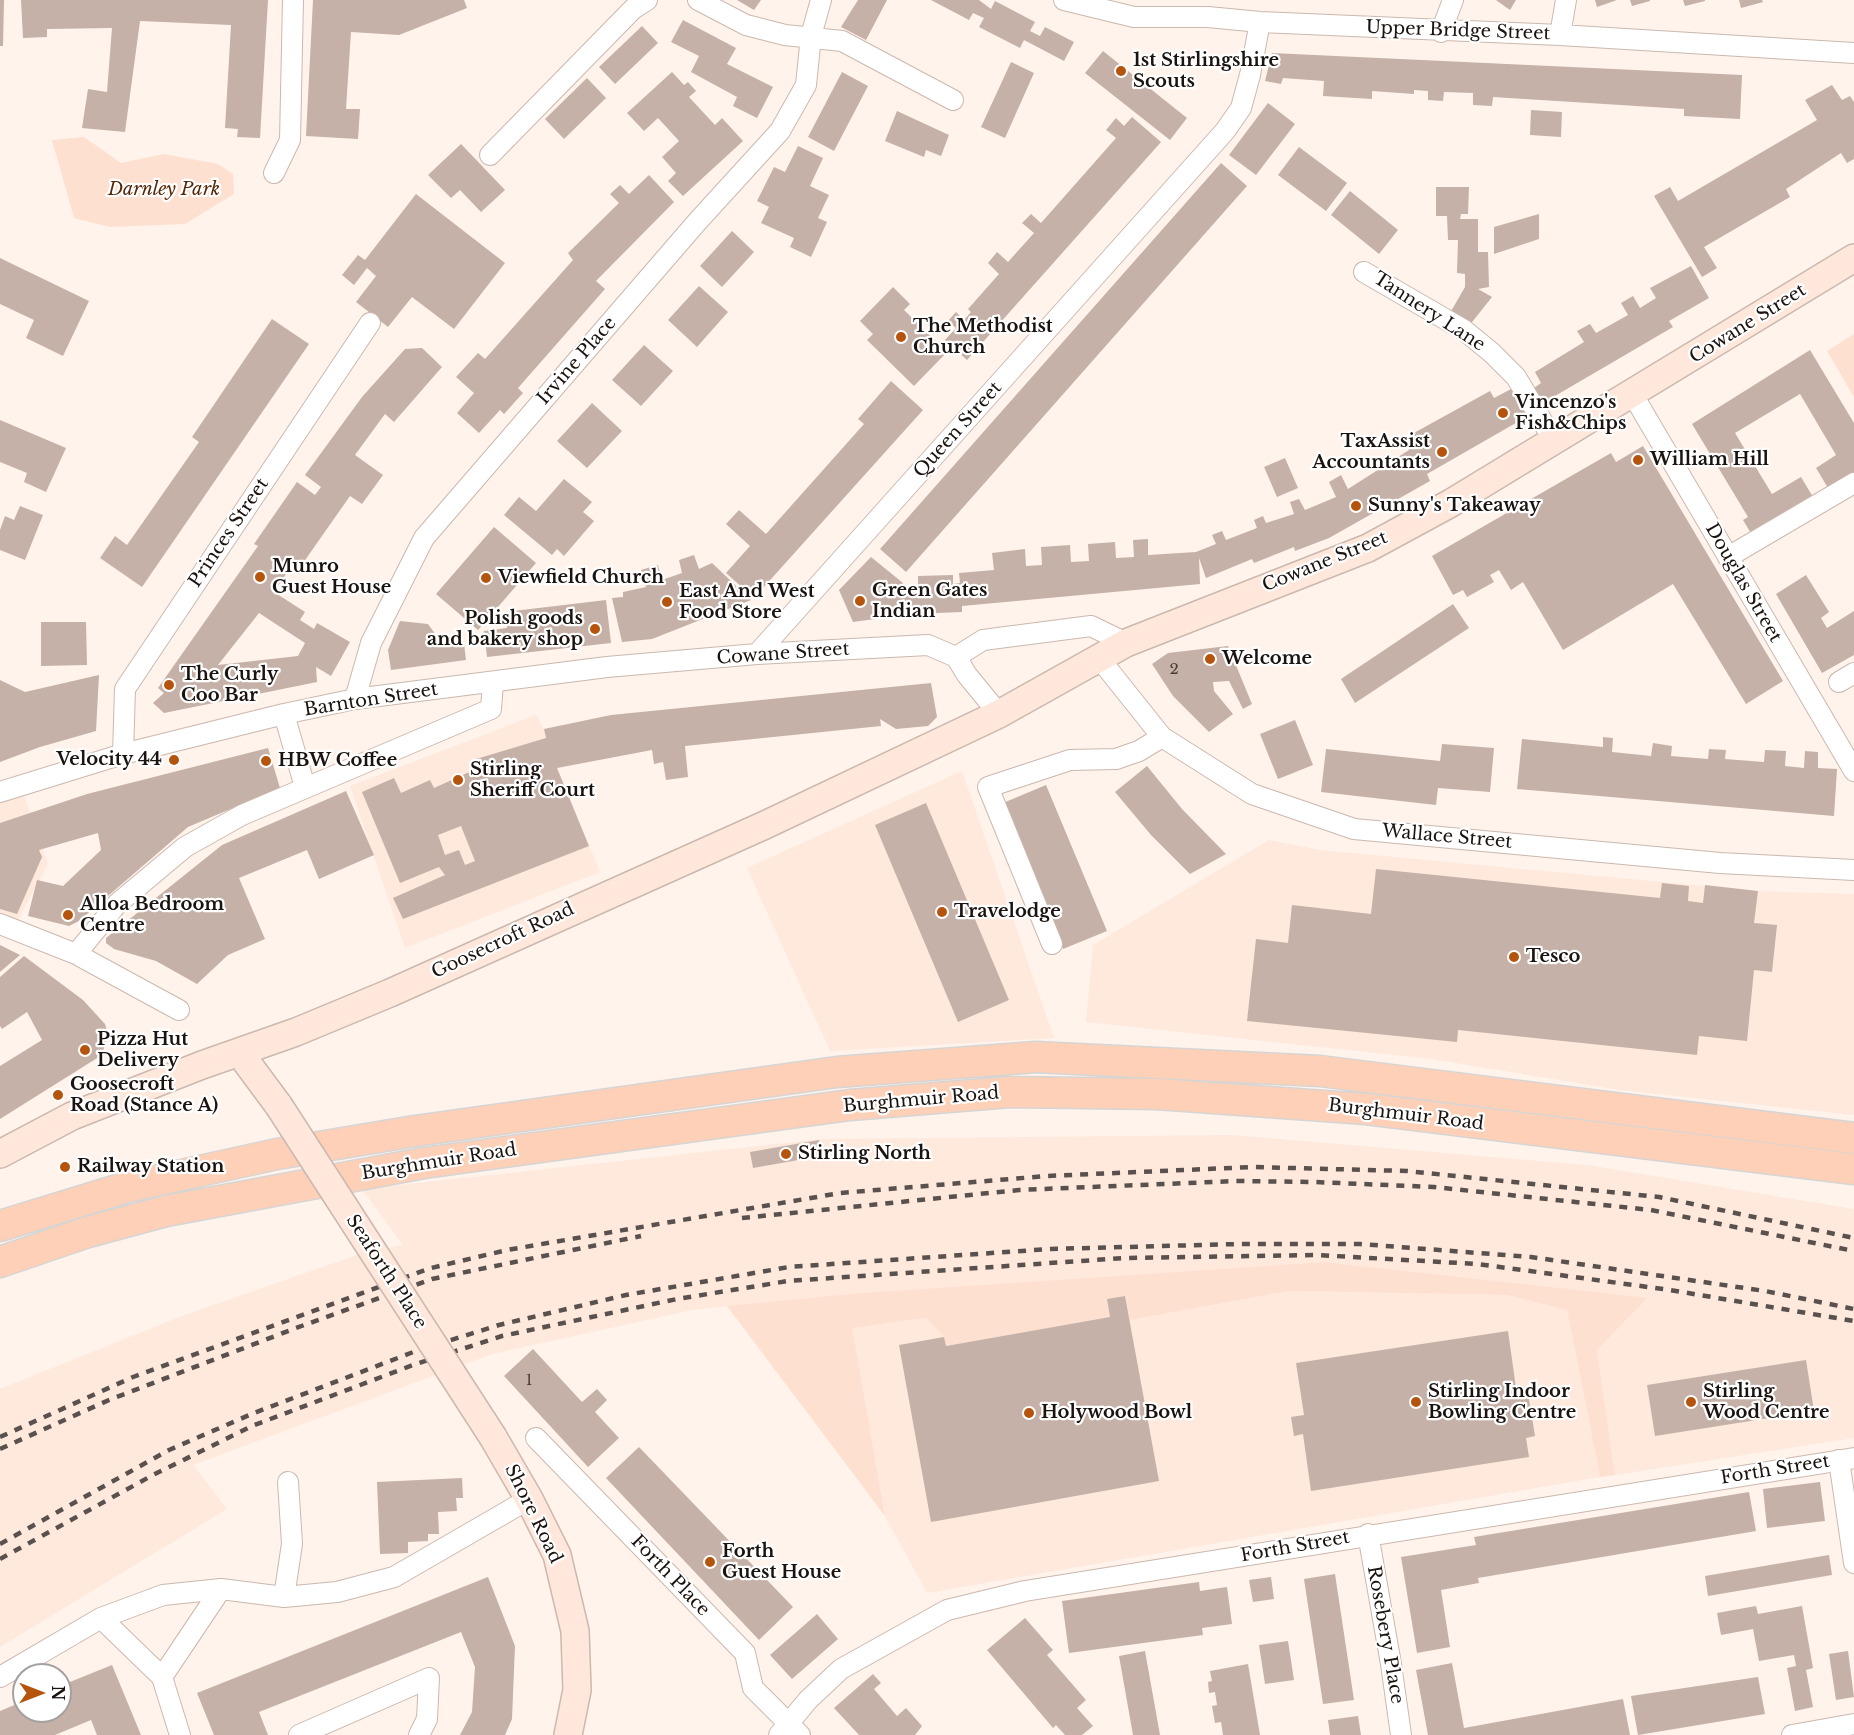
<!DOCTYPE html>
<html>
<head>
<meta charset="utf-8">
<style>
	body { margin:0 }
	#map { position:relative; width:1854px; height:1735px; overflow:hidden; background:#fff3ec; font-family:"Libre Baskerville",serif }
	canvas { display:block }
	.north { position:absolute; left:12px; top:1663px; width:60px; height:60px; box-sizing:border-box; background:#fff; border:2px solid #a3a19f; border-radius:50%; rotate:90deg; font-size:16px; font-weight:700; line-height:24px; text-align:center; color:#1a1310 }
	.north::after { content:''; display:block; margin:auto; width:21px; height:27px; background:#b5550d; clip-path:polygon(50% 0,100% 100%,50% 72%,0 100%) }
</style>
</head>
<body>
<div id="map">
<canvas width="1854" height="1735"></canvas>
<div class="north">N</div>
</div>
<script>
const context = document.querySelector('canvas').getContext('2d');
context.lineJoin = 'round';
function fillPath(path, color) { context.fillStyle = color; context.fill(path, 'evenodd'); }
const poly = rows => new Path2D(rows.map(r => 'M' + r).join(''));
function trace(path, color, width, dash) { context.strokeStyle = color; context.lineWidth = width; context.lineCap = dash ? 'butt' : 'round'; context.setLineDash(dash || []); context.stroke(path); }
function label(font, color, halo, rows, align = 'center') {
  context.font = font + ' "Libre Baskerville",serif'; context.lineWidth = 4.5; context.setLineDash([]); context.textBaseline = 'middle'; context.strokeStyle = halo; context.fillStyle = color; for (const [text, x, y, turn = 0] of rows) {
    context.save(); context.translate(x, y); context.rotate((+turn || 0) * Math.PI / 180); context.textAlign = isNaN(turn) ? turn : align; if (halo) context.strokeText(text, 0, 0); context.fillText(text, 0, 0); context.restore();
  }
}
fillPath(poly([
	[536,715,544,729,552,768,557,768,600,872,405,948,350,786],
	[962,771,1054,1038,830,1051,747,868],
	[17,775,48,864,9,937,0,934,0,782],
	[1269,840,1320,850,1758,891,1854,894,1854,1115,1620,1090,1432,1059,1086,1022,1093,945],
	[1232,1135,1587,1165,1854,1209,1854,1438,1615,1475,1597,1350,1648,1299,1324,1262,860,1293,692,1310,492,1354,193,1465,227,1509,0,1647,0,1389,182,1316,357,1255,403,1245,362,1189,823,1139],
	[1289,1291,1507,1295,1567,1310,1600,1477,927,1593,885,1516,851,1328,926,1318,944,1337,947,1346,1110,1316,1107,1299,1125,1296,1130,1320]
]), '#ffe8dc');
fillPath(poly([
	[84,137,121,163,164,154,218,164,233,174,234,194,185,224,110,227,74,218,52,140],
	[1854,334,1854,397,1827,351],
	[1324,1262,1648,1298,1597,1350,1615,1475,1600,1477,1567,1310,1507,1295,1289,1291,1130,1320,1125,1296,1107,1299,1110,1317,946,1346,944,1337,926,1318,852,1328,885,1516,727,1306,860,1293]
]), '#fee0d0');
fillPath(poly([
	[0,0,4,0,3,46,0,46],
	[21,0,268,0,260,138,237,137,238,129,225,128,231,25,140,21,125,132,82,128,88,89,107,92,112,28,47,29,47,37,23,38],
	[313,0,464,0,467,8,399,35,351,32,346,109,360,109,358,139,306,136],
	[737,0,761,0,754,10],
	[858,0,887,0,866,40,841,27],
	[931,0,979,0,991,9,995,1,1035,22,1030,31,1040,36,1045,27,1074,42,1064,61,1024,40,1020,48,979,27,984,18,973,13,969,20],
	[1496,0,1516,0,1510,10],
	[1595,0,1617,0,1597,7],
	[1630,0,1650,0,1650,1,1632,6],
	[1683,0,1705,0,1705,1,1685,6],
	[1739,0,1762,0,1763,2,1741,8],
	[683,20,736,48,727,64,773,87,757,118,733,106,737,97,691,72,699,56,671,42],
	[642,26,658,43,615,84,599,67],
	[1103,51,1187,118,1170,140,1085,73],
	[1272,53,1742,75,1740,119,1684,116,1684,109,1493,97,1492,106,1473,105,1473,93,1444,92,1443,101,1428,100,1428,91,1414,90,1414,94,1372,91,1372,99,1323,96,1324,81,1283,78,1281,84,1265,81],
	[1011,62,1034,73,1005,138,981,127],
	[672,72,684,85,688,82,696,91,689,97,715,125,722,118,743,141,683,196,668,181,676,173,662,157,679,141,658,118,644,131,627,113],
	[842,72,868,86,834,151,808,137],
	[587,78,606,98,564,139,545,119],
	[1832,85,1842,100,1850,96,1854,102,1854,159,1847,163,1841,153,1786,189,1790,197,1704,247,1717,268,1702,277,1654,196,1670,187,1678,201,1817,120,1805,100],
	[1268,103,1295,124,1256,175,1229,155],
	[1531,110,1562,112,1561,137,1530,135],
	[897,111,949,135,941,156,926,150,924,157,885,141],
	[1132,117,1161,142,967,360,945,340,956,328,948,321,956,312,964,320,971,312,968,309,999,274,988,263,997,252,1008,262,1034,233,1022,223,1031,214,1041,223,1116,138,1106,130,1116,118,1124,126],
	[461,144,505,190,481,212,460,190,451,198,428,175],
	[798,146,823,158,810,186,829,195,818,218,827,222,811,257,790,247,794,238,761,223,769,207,757,201,774,167,785,172],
	[1299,147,1347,183,1326,211,1278,175],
	[1221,163,1247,186,906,572,880,549],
	[649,175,674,202,596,281,605,289,518,388,523,393,504,414,500,410,479,433,457,413,474,393,456,377,478,353,485,359,573,260,568,253,619,203,610,194,620,185,629,194],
	[1436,187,1469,187,1468,214,1461,214,1460,219,1478,219,1478,252,1488,252,1489,287,1478,289,1492,297,1469,326,1450,313,1465,287,1465,274,1457,273,1458,240,1448,240,1447,216,1436,216],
	[1350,191,1398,230,1379,254,1331,215],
	[416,194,505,263,454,329,412,297,388,327,356,302,376,276,367,268,354,285,342,275,358,255,365,260],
	[1539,214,1539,239,1494,254,1494,227],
	[732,231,754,252,722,287,700,266],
	[0,258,89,301,63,356,26,338,34,320,0,304],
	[1691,266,1709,298,1669,321,1673,327,1543,403,1534,388,1541,383,1535,372,1584,342,1577,331,1590,324,1596,333,1628,315,1621,303,1633,296,1640,308,1656,298,1650,288],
	[699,286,728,312,697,347,668,320],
	[893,287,910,304,904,310,947,352,914,386,867,340,873,334,860,321],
	[272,319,309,344,142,587,100,558,115,536,127,545,199,442,192,437],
	[644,345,673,371,641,406,612,380],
	[422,348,442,367,394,422,385,414,355,455,383,475,362,504,350,496,296,573,290,568,274,592,305,612,300,620,314,629,317,623,350,642,331,676,316,667,317,682,164,713,153,703,164,693,158,688,258,546,254,544,297,482,315,495,321,487,305,475,362,397,405,349],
	[259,613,305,643,298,656,218,665],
	[1810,350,1854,423,1854,472,1828,488,1816,468,1836,455,1800,394,1735,433,1772,494,1801,477,1813,497,1752,535,1743,520,1748,517,1692,424],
	[891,381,923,410,754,598,726,573,750,546,726,524,739,510,766,534,864,424,858,419],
	[1513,388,1528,416,1427,474,1430,481,1329,538,1295,551,1294,547,1254,563,1252,559,1206,578,1199,558,1200,584,962,606,962,612,912,614,853,622,839,590,871,557,903,583,903,591,911,591,911,587,918,587,918,576,953,575,953,584,960,583,959,573,994,570,992,553,1025,549,1026,566,1042,565,1041,547,1070,545,1071,562,1089,561,1088,544,1115,542,1116,558,1134,557,1133,540,1148,539,1148,555,1196,552,1216,544,1212,535,1222,531,1226,540,1257,528,1254,520,1263,516,1266,523,1294,514,1290,502,1299,499,1305,510,1336,497,1329,482,1341,475,1348,489,1409,450,1403,439,1490,391,1494,398],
	[592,403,622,431,587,468,557,441],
	[0,420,66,448,46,492,24,482,27,473,0,462],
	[1643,446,1783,681,1746,704,1673,584,1563,650,1523,582,1511,590,1499,570,1490,575,1494,582,1467,597,1463,590,1453,595,1432,556,1611,453,1616,462],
	[1285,458,1298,488,1277,497,1264,467],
	[564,479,592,502,583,512,594,521,564,556,557,549,552,555,504,515,519,497,536,511],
	[20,506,43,515,25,560,0,550,0,530,5,516,14,520],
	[494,527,536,563,478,630,436,594],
	[694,555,699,569,712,563,751,600,652,639,622,642,612,598,623,597,623,592,646,587,641,570,658,565,662,580,682,573,679,560],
	[1806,575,1829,612,1821,618,1827,628,1854,611,1854,655,1822,673,1776,594],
	[606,600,611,643,487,657,484,631,507,628,505,612],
	[1453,604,1469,628,1355,703,1341,679],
	[400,621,428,624,444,646,464,643,466,660,391,670,388,650],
	[41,622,86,622,87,665,41,666],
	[1228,646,1252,704,1243,709,1229,681,1213,682,1214,691,1233,714,1209,732,1173,696,1152,664,1168,653],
	[99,675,96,731,40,747,0,762,0,680,25,692],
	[931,683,937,717,928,726,896,729,880,719,881,726,685,746,688,777,666,780,663,762,654,764,652,750,557,768,589,846,403,919,393,898,445,875,439,867,400,883,362,792,394,778,401,793,430,780,434,788,476,769,473,760,546,738,544,729,611,715],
	[461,826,475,861,465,865,459,850,445,855,438,835],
	[1295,720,1313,765,1278,779,1260,734],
	[1603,737,1613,738,1612,752,1651,756,1653,743,1672,746,1671,756,1708,759,1709,749,1726,750,1725,759,1764,762,1765,750,1786,751,1785,766,1804,768,1805,751,1818,752,1818,768,1837,769,1834,816,1517,789,1522,739,1603,747],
	[1442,744,1494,748,1490,792,1438,788,1436,805,1321,792,1326,749,1440,761],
	[268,748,280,788,188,827,79,921,69,926,28,916,37,880,63,886,101,850,98,833,39,850,42,857,17,914,0,909,0,823,87,794],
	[1147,766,1182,809,1226,854,1190,874,1151,835,1115,792],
	[1046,785,1107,931,1063,949,1003,803],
	[346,791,374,855,319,879,307,850,239,878,265,939,228,955,197,984,156,961,114,949,106,943,106,938,222,845],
	[926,803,1009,1000,958,1022,875,825],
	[1376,869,1660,898,1662,883,1689,886,1688,901,1703,903,1705,885,1758,891,1754,923,1777,925,1772,972,1754,970,1747,1041,1699,1036,1697,1055,1458,1030,1457,1042,1247,1021,1256,939,1288,943,1292,905,1371,914],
	[0,945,20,955,0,972],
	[24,956,83,1000,105,1024,108,1034,102,1055,0,1119,0,1066,42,1040,27,1012,2,1029,0,1026,0,977],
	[819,1140,821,1156,753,1168,750,1152],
	[1125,1296,1159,1481,931,1522,899,1345,944,1337,946,1346,1110,1317,1107,1299],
	[1508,1331,1516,1388,1527,1387,1535,1436,1526,1438,1529,1457,1311,1491,1303,1434,1294,1436,1291,1417,1304,1415,1296,1363],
	[533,1349,582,1402,597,1389,607,1400,595,1412,619,1438,588,1467,504,1376],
	[1806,1360,1814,1411,1655,1436,1647,1385],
	[639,1447,793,1607,759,1640,606,1478],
	[462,1478,463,1498,456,1498,457,1511,438,1512,439,1534,428,1534,428,1541,408,1542,408,1553,380,1554,377,1482],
	[1820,1482,1825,1521,1767,1528,1763,1489],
	[1749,1492,1756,1531,1478,1578,1479,1583,1441,1590,1450,1647,1417,1653,1401,1557,1476,1545,1474,1537],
	[1829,1555,1832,1575,1708,1596,1705,1576],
	[1335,1574,1354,1700,1323,1704,1304,1579],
	[488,1577,515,1646,512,1719,505,1735,460,1735,472,1712,475,1667,461,1632,259,1712,268,1735,214,1735,197,1693],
	[1271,1577,1274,1599,1253,1602,1249,1580],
	[1199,1582,1200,1591,1227,1587,1232,1624,1202,1628,1203,1635,1069,1653,1062,1601],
	[1756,1606,1758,1614,1802,1606,1813,1668,1806,1670,1813,1707,1795,1711,1787,1668,1796,1666,1794,1655,1759,1661,1753,1629,1721,1635,1717,1613],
	[817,1614,838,1639,792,1679,770,1655],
	[1025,1618,1053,1650,1047,1655,1086,1700,1077,1708,1093,1726,1082,1735,1065,1735,1056,1725,1053,1728,987,1650],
	[1288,1641,1294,1680,1265,1684,1259,1645],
	[1145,1651,1160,1735,1133,1735,1119,1656],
	[1848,1651,1854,1697,1836,1700,1829,1654],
	[1452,1663,1464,1728,1623,1699,1630,1735,1428,1735,1416,1670],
	[1248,1664,1260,1735,1223,1735,1221,1722,1215,1723,1212,1706,1217,1705,1215,1692,1209,1693,1208,1682,1212,1681,1210,1671],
	[112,1665,141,1735,97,1735,91,1720,55,1735,0,1735,0,1711,24,1701,24,1711,60,1711,60,1686],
	[873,1674,881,1683,874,1689,897,1716,906,1708,922,1726,915,1735,859,1735,834,1708],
	[1758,1677,1765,1714,1638,1735,1631,1696],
	[1358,1716,1361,1735,1330,1735,1328,1720]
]), '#c5b1a7');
const street = poly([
	[698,0,746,25,785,35,842,41,953,100],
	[1064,0,1134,17,1208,17,1260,22,1560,35,1854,53],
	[1441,32,1453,0],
	[1560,35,1566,0],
	[490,155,633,9,647,0],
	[274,173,290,140,293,0],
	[1364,272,1464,330,1492,353,1516,377,1554,441],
	[1633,395,1854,771],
	[1728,557,1854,483],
	[757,654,1225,131,1241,108,1250,75,1260,22],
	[956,657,983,640,1091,626,1126,643],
	[1099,658,1162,737,1252,794,1354,829,1720,863,1854,870],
	[1839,682,1854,673],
	[355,699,371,643,424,538,697,222,780,131,806,85,811,36,821,0],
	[284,714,305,787],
	[123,754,125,689,370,323],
	[0,792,123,754,284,714,355,699,607,667,757,654,928,645,956,657,967,675,999,714],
	[0,924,76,954,179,1010],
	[1052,944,988,787,1070,760,1116,759,1139,751,1162,737],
	[76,954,117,904,185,847,242,815,491,709,493,683],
	[536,1438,745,1653,753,1688,800,1735],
	[1839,1460,1854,1563],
	[1368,1534,1391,1664,1401,1735],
	[284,1597,292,1544,288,1482],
	[101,1618,162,1677],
	[0,1677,101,1618,163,1595,221,1589,284,1597,337,1592,394,1577,529,1499],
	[180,1735,162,1677,221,1589],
	[299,1735,429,1678,427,1719,419,1735],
	[779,1735,808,1700,841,1669,947,1610,1025,1591,1854,1458],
	[1792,1735,1854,1724]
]);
const secondary = poly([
	[239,1052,279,1106],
	[0,1154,72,1116,202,1065,296,1032,390,993,765,825,999,714,1126,643,1368,548,1451,503,1854,258],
	[493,1437,529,1499,557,1555,575,1631,577,1690,568,1735]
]);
const primary = poly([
	[0,1226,127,1187,277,1154,415,1131,837,1072,1036,1057,1320,1071,1854,1138],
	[0,1262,88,1232,166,1211,424,1163,850,1105,1010,1092,1157,1094,1366,1109,1854,1169]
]);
trace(street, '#cbb8ae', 22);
trace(secondary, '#cbb8ae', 30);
trace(primary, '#d6d5d4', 33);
trace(street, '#fff', 20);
trace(secondary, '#ffe8db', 27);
trace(primary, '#fed0b7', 30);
trace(poly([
	[742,1218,1019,1190,1236,1181,1315,1182,1434,1187,1651,1210,1854,1251],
	[0,1437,133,1377,431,1268,507,1250,840,1193,1047,1176,1253,1167,1407,1171,1659,1197,1854,1238],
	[0,1449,109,1400,296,1328,432,1279,641,1236],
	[0,1544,169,1450,254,1413,416,1351,499,1325,626,1295,789,1267,1050,1249,1239,1244,1360,1244,1531,1257,1765,1291,1854,1309],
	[0,1559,153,1475,252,1426,413,1365,502,1336,677,1299,788,1281,1124,1258,1317,1255,1477,1264,1530,1271,1670,1290,1854,1321]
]), '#59514d', 4.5, [8, 8]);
const secondaryBridge = poly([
	[279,1106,493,1437]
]);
trace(secondaryBridge, '#cbb8ae', 30, []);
trace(secondaryBridge, '#ffe8db', 27);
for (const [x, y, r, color] of [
	[1121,71,6,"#b5550d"],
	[901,337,6,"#b5550d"],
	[1503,413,6,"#b5550d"],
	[1442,452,6,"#b5550d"],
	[1638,460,6,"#b5550d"],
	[1356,506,6,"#b5550d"],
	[260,577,6,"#b5550d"],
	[486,578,6,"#b5550d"],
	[860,601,6,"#b5550d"],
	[667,602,6,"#b5550d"],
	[595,629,6,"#b5550d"],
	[1210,659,6,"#b5550d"],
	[169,685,6,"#b5550d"],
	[174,760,6,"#b5550d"],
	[266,761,6,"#b5550d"],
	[458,780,6,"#b5550d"],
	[942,912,6,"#b5550d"],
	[68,915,6,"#b5550d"],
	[1514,957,6,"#b5550d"],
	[85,1050,6,"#b5550d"],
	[58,1095,6,"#b5550d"],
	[786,1154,6,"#b5550d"],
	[65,1167,6,"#b5550d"],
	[1416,1402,6,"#b5550d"],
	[1691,1402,6,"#b5550d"],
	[1029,1413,6,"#b5550d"],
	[710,1562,6,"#b5550d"]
]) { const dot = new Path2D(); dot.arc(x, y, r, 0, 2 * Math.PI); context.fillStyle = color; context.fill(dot); trace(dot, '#fff', 2); }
label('15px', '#453a36', null, [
	["2",1174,670],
	["1",529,1381]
]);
label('18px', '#1a1310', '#fff', [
	["Upper Bridge Street",1458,31,2],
	["Tannery Lane",1429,312,33],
	["Cowane Street",1748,324,-32],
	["Irvine Place",577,361,-49],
	["Queen Street",958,430,-48],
	["Princes Street",229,533,-56],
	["Cowane Street",1325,562,-22],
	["Douglas Street",1743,583,60],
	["Cowane Street",783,654,-4],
	["Barnton Street",371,700,-9],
	["Wallace Street",1447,837,5],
	["Goosecroft Road",503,941,-25],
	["Burghmuir Road",921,1100,-5],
	["Burghmuir Road",1406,1115,7],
	["Burghmuir Road",439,1162,-9],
	["Seaforth Place",386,1272,57],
	["Forth Street",1775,1470,-9],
	["Shore Road",533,1514,64],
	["Forth Street",1295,1547,-10],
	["Forth Place",670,1576,46],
	["Rosebery Place",1385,1635,80]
]);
label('bold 18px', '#1a1310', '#fff', [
	["1st Stirlingshire",1133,61],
	["Scouts",1133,82],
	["The Methodist",913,327],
	["Church",913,348],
	["Vincenzo's",1515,403],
	["Fish&Chips",1515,424],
	["TaxAssist",1430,442,"right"],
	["Accountants",1430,463,"right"],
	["William Hill",1650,460],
	["Sunny's Takeaway",1368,506],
	["Munro",272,567],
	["Guest House",272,588],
	["Viewfield Church",498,578],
	["Green Gates",872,591],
	["Indian",872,612],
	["East And West",679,592],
	["Food Store",679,613],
	["Polish goods",583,619,"right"],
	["and bakery shop",583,640,"right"],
	["Welcome",1222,659],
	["The Curly",181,675],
	["Coo Bar",181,696],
	["Velocity 44",162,760,"right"],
	["HBW Coffee",278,761],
	["Stirling",470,770],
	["Sheriff Court",470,791],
	["Alloa Bedroom",80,905],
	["Centre",80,926],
	["Travelodge",954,912],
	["Tesco",1526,957],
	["Pizza Hut",97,1040],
	["Delivery",97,1061],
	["Goosecroft",70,1085],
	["Road (Stance A)",70,1106],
	["Stirling North",798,1154],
	["Railway Station",77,1167],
	["Stirling Indoor",1428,1392],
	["Bowling Centre",1428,1413],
	["Stirling",1703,1392],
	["Wood Centre",1703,1413],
	["Holywood Bowl",1041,1413],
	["Forth",722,1552],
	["Guest House",722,1573]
], 'left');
label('italic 18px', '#552606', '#fff', [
	["Darnley Park",164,190]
]);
</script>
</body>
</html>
